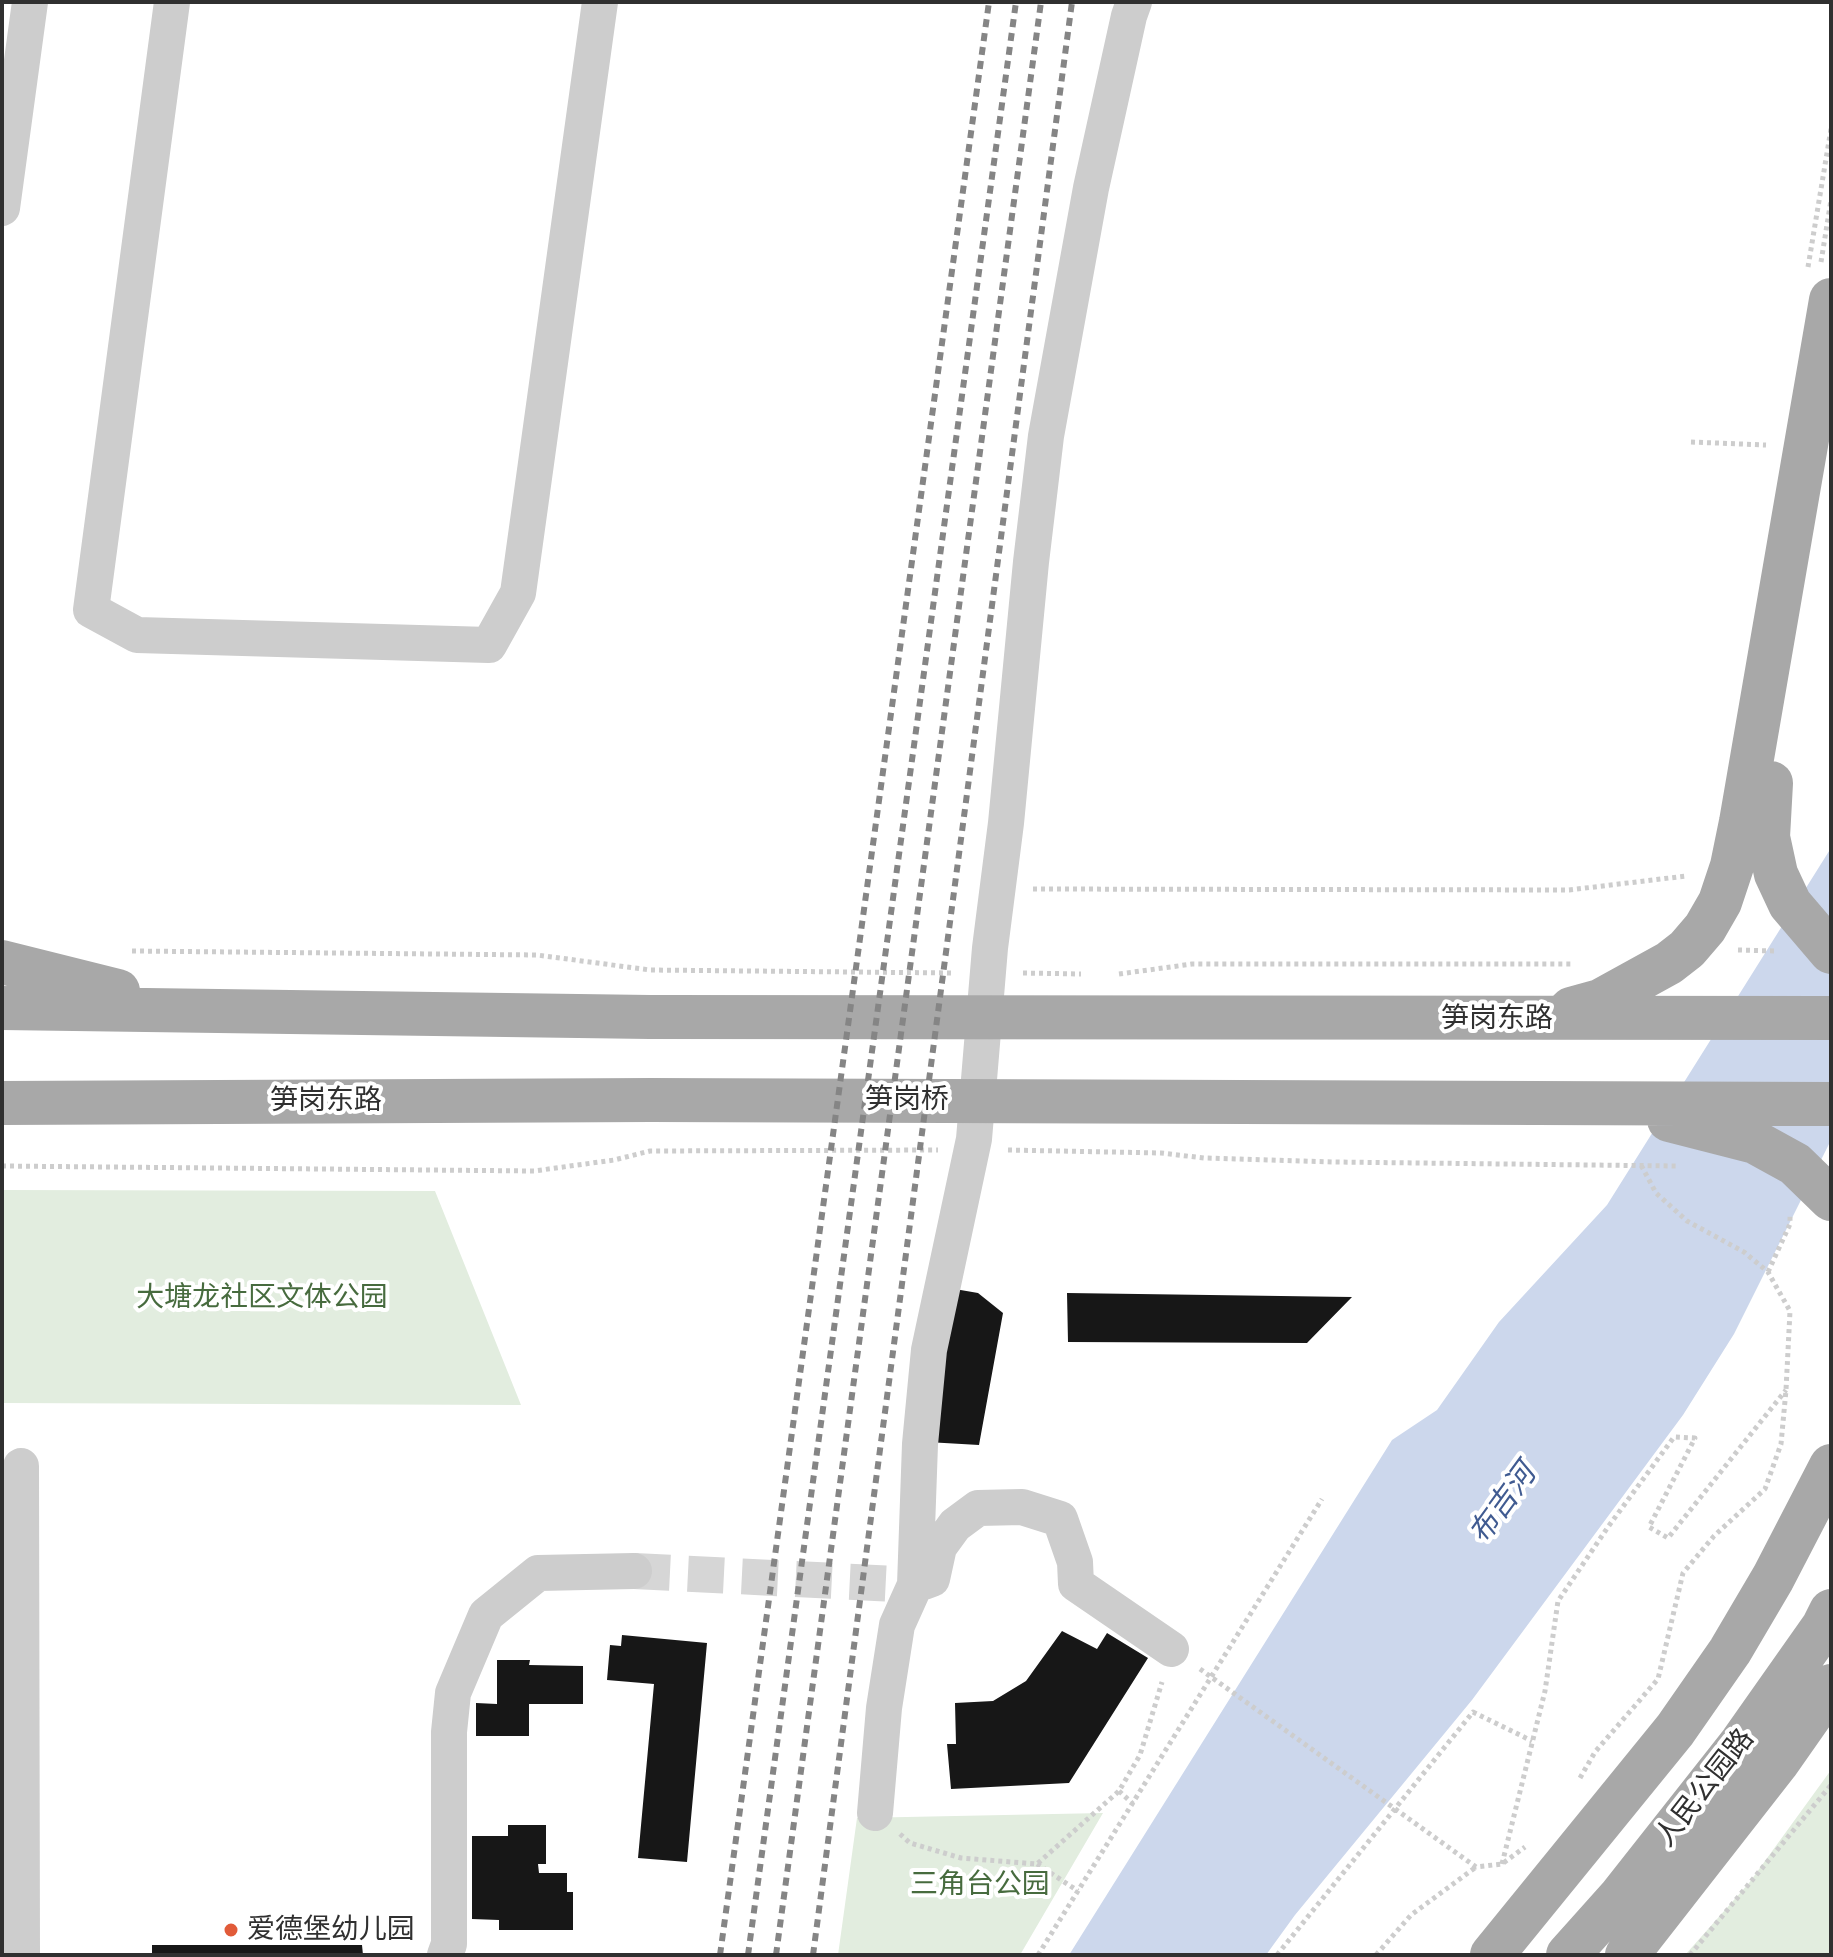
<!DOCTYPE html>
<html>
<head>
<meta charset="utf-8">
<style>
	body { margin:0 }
	#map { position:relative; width:1833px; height:1957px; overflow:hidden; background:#fff; font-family:Figtree,sans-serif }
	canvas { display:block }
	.frame { position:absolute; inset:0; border:4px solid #303030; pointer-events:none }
</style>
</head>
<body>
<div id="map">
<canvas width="1833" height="1957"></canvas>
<div class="frame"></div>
</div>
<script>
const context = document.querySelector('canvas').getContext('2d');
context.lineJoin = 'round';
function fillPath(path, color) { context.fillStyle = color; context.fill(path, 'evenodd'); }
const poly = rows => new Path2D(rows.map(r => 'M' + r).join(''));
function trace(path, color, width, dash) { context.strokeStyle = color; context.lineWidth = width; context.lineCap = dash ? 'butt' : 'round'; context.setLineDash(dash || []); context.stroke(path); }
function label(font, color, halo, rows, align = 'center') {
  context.font = font + ' Figtree,"Noto Sans SC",sans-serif'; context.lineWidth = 8; context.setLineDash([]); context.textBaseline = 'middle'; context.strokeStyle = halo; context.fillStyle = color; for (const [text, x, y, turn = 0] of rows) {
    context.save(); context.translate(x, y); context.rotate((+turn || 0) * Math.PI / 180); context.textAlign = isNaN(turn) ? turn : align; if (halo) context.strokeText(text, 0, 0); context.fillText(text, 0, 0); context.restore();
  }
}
fillPath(poly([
	[2,1190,435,1191,521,1405,2,1403],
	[1831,1770,1831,1955,1685,1955,1749,1883],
	[1103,1813,1020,1955,838,1955,857,1818]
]), '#e2eddf');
fillPath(poly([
	[1831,848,1831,1140,1734,1334,1683,1415,1472,1700,1295,1915,1266,1955,1069,1955,1392,1440,1437,1410,1499,1322,1607,1205]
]), '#ccd7ec');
fillPath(poly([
	[949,1288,978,1293,1003,1313,979,1445,927,1442],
	[1067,1293,1352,1297,1307,1343,1068,1342],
	[1062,1631,1097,1649,1107,1633,1148,1658,1069,1783,951,1789,947,1744,956,1744,955,1703,993,1701,1026,1681],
	[622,1635,707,1643,687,1862,638,1858,654,1684,607,1680,610,1645,621,1646],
	[497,1660,530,1660,529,1665,583,1666,583,1704,529,1704,529,1736,476,1736,476,1703,497,1704],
	[508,1825,546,1825,546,1864,538,1864,539,1873,567,1873,567,1892,573,1892,573,1930,499,1930,499,1920,472,1919,472,1836,508,1836],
	[152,1945,362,1945,363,1955,152,1955]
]), '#171717');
trace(poly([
	[634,1571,915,1585]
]), '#d6d6d6', 36, [36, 18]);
trace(poly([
	[1821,262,1831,200],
	[1808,267,1831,129],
	[1691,442,1766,445],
	[1033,889,1569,890,1686,876],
	[1738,950,1776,951],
	[132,951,537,955,650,970,953,973],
	[1023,973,1081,974],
	[1119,974,1192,964,1572,964],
	[1008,1150,1161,1153,1204,1158,1334,1162,1677,1166],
	[2,1166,534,1171,614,1160,650,1151,938,1150],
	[1768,1272,1790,1224,1790,1214],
	[1200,1669,1476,1867,1502,1864,1525,1847],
	[1580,1778,1595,1752,1658,1679,1683,1573,1714,1536,1765,1489,1781,1444,1786,1390,1790,1311,1768,1272,1744,1252,1687,1221,1656,1193,1641,1165],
	[1119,1791,1133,1804],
	[900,1834,910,1843,961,1858,1037,1864,1119,1791,1140,1755,1162,1682],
	[1037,1864,1078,1891],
	[1502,1864,1545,1691,1558,1601,1608,1527,1674,1437,1695,1438,1649,1527,1668,1538,1786,1390],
	[1038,1955,1322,1499],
	[1277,1955,1473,1712,1532,1741],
	[1376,1955,1411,1915,1476,1867],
	[1690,1955,1831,1785]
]), '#cdcdcd', 5, [4, 4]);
trace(poly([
	[172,2,91,610,137,635,489,645,518,593,600,2],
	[2,208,30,2],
	[21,1466,22,1955],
	[924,1582,932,1579,939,1547,955,1525,978,1508,1022,1507,1060,1519,1075,1562,1076,1584,1171,1649],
	[875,1813,884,1708,897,1625,915,1585,920,1444,929,1350,974,1139,990,948,1006,823,1031,562,1046,436,1091,188,1129,16,1134,2],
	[445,1955,449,1944,449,1732,453,1693,486,1615,538,1573,634,1571]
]), '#cdcdcd', 36);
trace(poly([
	[1771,783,1768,837,1776,874,1790,904,1831,952],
	[2,962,118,991],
	[2,1008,650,1017,1831,1018],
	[1571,1009,1600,1001,1669,963,1687,949,1705,928,1720,902,1732,866,1741,822,1831,300],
	[2,1103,651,1100,1831,1104],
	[1669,1120,1755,1142,1795,1164,1831,1199],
	[1492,1955,1675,1730,1730,1651,1773,1578,1831,1466],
	[1568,1955,1619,1898,1742,1742,1823,1627,1831,1611],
	[1627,1955,1777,1763,1831,1686]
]), '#a8a8a8', 44);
trace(poly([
	[720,1955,989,2],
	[748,1955,1016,2],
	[776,1955,1041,2],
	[813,1955,1072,2]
]), '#858585', 6, [8, 6]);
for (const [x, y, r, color] of [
	[231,1930,8,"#e15b39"]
]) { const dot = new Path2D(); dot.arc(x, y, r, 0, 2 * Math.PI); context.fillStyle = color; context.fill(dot); trace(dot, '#fff', 3); }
label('28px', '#303030', '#fff', [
	["笋岗东路",1497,1019],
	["笋岗桥",907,1100],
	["笋岗东路",326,1101],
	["人民公园路",1705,1788,-52]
]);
label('28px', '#476b3e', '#fff', [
	["大塘龙社区文体公园",262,1298],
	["三角台公园",980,1885]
]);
label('28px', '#303030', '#fff', [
	["爱德堡幼儿园",247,1930]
], 'left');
label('italic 30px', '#405b91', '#fff', [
	["布吉河",1503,1504,-54]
]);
</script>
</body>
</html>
